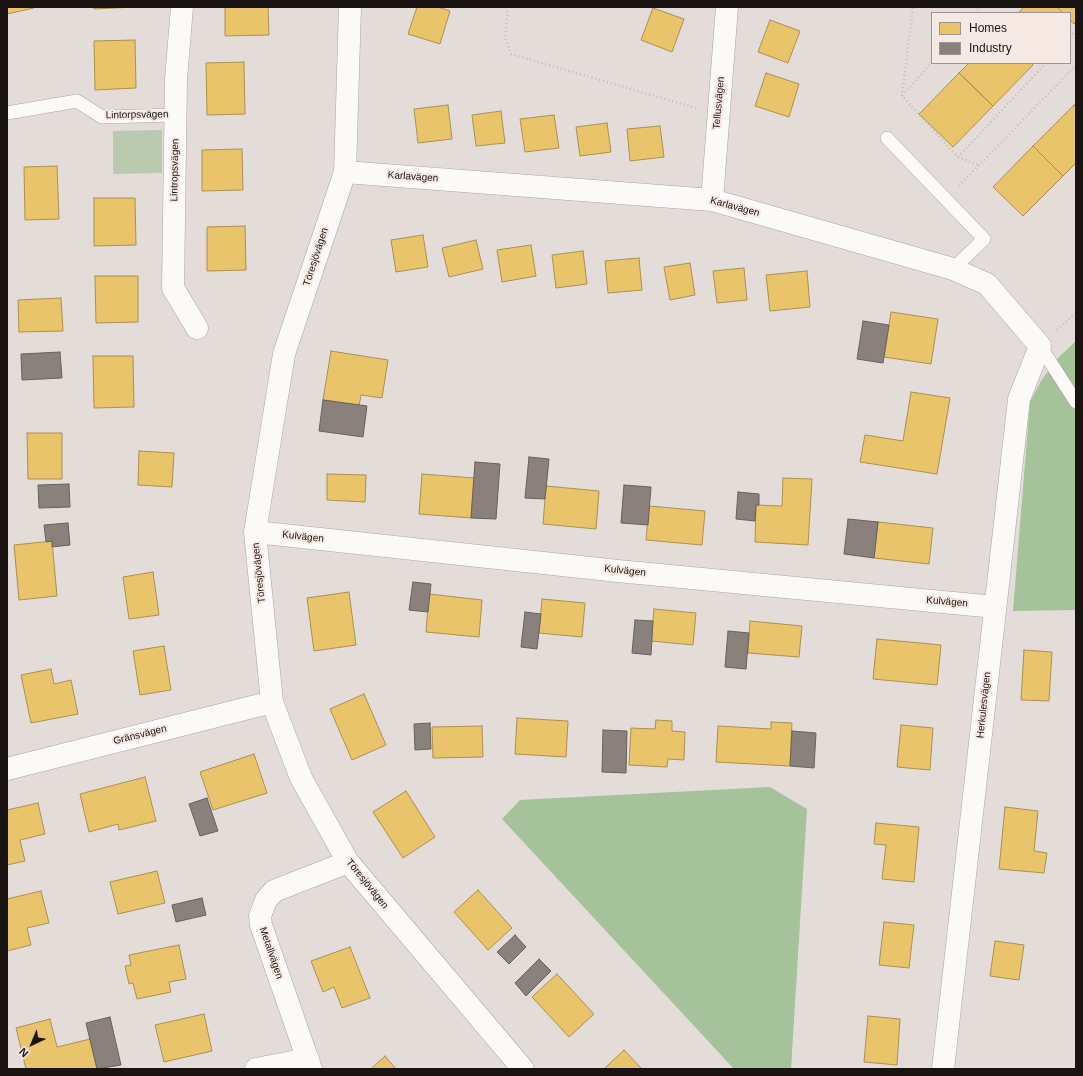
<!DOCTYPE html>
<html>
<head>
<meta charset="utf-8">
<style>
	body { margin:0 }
	#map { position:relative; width:1083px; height:1076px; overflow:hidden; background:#e4dcd9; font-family:Helvetica,sans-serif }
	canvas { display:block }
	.frame { position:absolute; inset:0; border:8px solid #191412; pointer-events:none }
	.legend { position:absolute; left:931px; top:12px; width:140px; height:52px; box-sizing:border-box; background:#f6e8e2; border:1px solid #9e938f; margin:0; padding:5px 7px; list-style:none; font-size:12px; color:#191412 }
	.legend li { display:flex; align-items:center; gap:8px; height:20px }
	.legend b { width:20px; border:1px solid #9e938f }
	.north { position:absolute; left:12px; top:1024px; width:40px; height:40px; -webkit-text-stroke:3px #f6e8e2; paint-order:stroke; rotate:224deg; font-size:11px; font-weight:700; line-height:16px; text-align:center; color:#191412 }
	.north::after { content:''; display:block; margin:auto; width:14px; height:18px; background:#191412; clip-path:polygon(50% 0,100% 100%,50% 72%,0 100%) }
</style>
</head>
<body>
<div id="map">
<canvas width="1083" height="1076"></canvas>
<div class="frame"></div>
<ul class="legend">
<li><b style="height:11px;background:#e9c46a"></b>Homes</li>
<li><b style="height:11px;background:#8a817c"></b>Industry</li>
</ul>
<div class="north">N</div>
</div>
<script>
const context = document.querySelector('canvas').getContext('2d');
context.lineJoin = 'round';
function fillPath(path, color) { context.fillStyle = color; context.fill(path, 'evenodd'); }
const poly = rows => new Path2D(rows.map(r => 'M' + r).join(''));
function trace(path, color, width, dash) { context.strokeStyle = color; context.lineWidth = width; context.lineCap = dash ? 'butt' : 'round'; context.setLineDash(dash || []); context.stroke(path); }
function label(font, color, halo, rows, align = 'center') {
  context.font = font + ' Helvetica,sans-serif'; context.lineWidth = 4; context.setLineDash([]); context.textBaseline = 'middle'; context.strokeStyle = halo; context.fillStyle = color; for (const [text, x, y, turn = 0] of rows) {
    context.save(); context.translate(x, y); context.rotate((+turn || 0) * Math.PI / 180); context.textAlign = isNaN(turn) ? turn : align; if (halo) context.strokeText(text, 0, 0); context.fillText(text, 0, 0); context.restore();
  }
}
fillPath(poly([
	[162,130,162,173,113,174,113,131]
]), '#bacab1');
fillPath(poly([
	[1076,341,1076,610,1013,611,1030,402,1041,381,1058,358],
	[770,787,807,809,791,1069,734,1069,502,819,520,800]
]), '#a6c29b');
const homes = poly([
	[7,7,34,7,34,8,7,14,7,7],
	[93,7,135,7,94,9,93,7],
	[225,7,268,7,269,35,225,36,225,7],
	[417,7,438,7,450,11,440,44,408,34,417,7],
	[1024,7,1057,7,1063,13,1018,13,1024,7],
	[1057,7,1076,7,1076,22,1074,24,1070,20,1070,13,1063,13,1057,7],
	[653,8,684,19,672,52,641,40,653,8],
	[770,20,800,31,788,63,758,52,770,20],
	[135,40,136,88,95,90,94,41,135,40],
	[244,62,245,114,207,115,206,63,244,62],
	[969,63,1031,63,1033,65,993,106,959,73,969,63],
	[766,73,799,84,789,117,755,106,766,73],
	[959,73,993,106,953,147,919,114,959,73],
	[448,105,452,139,418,143,414,109,448,105],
	[1074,105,1076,107,1076,163,1063,176,1033,146,1074,105],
	[501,111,505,143,476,146,472,115,501,111],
	[554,115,559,148,525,152,520,119,554,115],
	[607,123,611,152,580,156,576,127,607,123],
	[660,126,664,157,630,161,627,129,660,126],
	[1033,146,1063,176,1023,216,993,187,1033,146],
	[242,149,243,190,202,191,202,150,242,149],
	[57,166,59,219,25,220,24,167,57,166],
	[94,198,135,198,136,245,94,246,94,198],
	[245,226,246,270,207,271,207,227,245,226],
	[423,235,428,267,396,272,391,240,423,235],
	[476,240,483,269,449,277,442,248,476,240],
	[531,245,536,276,502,282,497,250,531,245],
	[583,251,587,284,556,288,552,255,583,251],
	[639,258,642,290,608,293,605,261,639,258],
	[690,263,695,295,670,300,664,267,690,263],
	[744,268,747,300,717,303,713,271,744,268],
	[807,271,810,307,770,311,766,275,807,271],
	[95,276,138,276,138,322,96,323,95,276],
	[61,298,63,331,19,332,18,300,61,298],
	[891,312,938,319,931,364,884,357,891,312],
	[331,351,388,360,382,398,361,395,359,406,323,400,331,351],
	[93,356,133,356,134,407,94,408,93,356],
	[911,392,950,398,937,474,860,462,865,435,903,441,911,392],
	[27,433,62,433,62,479,28,479,27,433],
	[139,451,174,453,172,487,138,485,139,451],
	[327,474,366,475,365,502,327,500,327,474],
	[422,474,474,478,471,518,419,514,422,474],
	[783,478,812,479,808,545,755,542,756,505,782,506,783,478],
	[546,486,599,491,596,529,543,524,546,486],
	[649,506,705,511,702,545,646,540,649,506],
	[878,522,933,528,929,564,874,558,878,522],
	[52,541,57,596,19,600,14,545,52,541],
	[153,572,159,615,129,619,123,577,153,572],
	[349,592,356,645,314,651,307,598,349,592],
	[429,594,482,600,479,637,426,632,429,594],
	[542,599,585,603,582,637,539,633,542,599],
	[654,609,696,613,693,645,651,641,654,609],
	[750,621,802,626,799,657,748,653,750,621],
	[877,639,941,645,937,685,873,679,877,639],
	[164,646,171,690,140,695,133,651,164,646],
	[1024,650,1052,652,1049,701,1021,700,1024,650],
	[51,669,54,684,71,680,78,714,31,723,21,675,51,669],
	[364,694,386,745,352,760,330,709,364,694],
	[517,718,568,721,566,757,515,754,517,718],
	[656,720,672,721,672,731,685,732,684,760,668,759,667,767,629,765,631,728,655,729,656,720],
	[771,722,792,723,790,766,716,762,718,726,771,729,771,722],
	[901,725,933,728,930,770,897,767,901,725],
	[482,726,483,757,433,758,432,727,482,726],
	[254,754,267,793,213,810,200,772,254,754],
	[145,777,156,821,119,830,118,824,89,832,80,794,145,777],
	[406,791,435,837,403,858,373,812,406,791],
	[38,803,45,834,20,840,25,861,7,865,7,810,38,803],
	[1005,807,1038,811,1034,851,1047,853,1044,873,999,869,1005,807],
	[876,823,919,827,914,882,882,879,886,845,874,844,876,823],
	[157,871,165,903,118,914,110,882,157,871],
	[478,890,512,928,488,950,454,912,478,890],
	[41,891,49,923,27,928,31,945,7,951,7,899,41,891],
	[884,922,914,925,909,968,879,965,884,922],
	[995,941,1024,945,1019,980,990,976,995,941],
	[179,945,186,979,169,982,171,992,137,999,133,983,129,984,125,966,131,965,129,955,179,945],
	[350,947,370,998,342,1008,334,987,323,992,311,961,350,947],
	[557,974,594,1014,569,1037,532,997,557,974],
	[204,1014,212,1051,164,1062,155,1025,204,1014],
	[868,1016,900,1019,897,1065,864,1062,868,1016],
	[50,1019,57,1047,90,1039,97,1069,26,1069,16,1028,50,1019],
	[624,1050,642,1069,606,1069,605,1068,624,1050],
	[385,1056,396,1069,371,1069,385,1056]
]);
fillPath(homes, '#e9c46a');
trace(homes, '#ab8f50', 1);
const industry = poly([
	[863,321,889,325,883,363,857,359,863,321],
	[60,352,62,378,22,380,21,354,60,352],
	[323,400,367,406,363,437,319,431,323,400],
	[529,457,549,459,545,499,525,498,529,457],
	[475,462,500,464,496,519,471,518,475,462],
	[69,484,70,507,39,508,38,485,69,484],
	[624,485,651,487,648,525,621,523,624,485],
	[738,492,759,494,759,505,756,505,755,521,736,519,738,492],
	[848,519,878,522,874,558,844,554,848,519],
	[68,523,70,545,52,547,52,541,46,542,44,525,68,523],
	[413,582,431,584,428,612,409,610,413,582],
	[525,612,541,614,537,649,521,647,525,612],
	[635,620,653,621,651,655,632,653,635,620],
	[728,631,749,633,746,669,725,667,728,631],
	[430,723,431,749,415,750,414,724,430,723],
	[603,730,627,731,626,773,602,772,603,730],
	[792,731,816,733,814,768,790,766,792,731],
	[207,798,218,831,200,836,189,804,207,798],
	[202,898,206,915,176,922,172,905,202,898],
	[515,935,526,947,509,964,497,952,515,935],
	[539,959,551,971,526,996,515,983,539,959],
	[110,1017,121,1065,97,1069,86,1023,110,1017]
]);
fillPath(industry, '#8a817c');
trace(industry, '#68605c', 1);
const lane = poly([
	[7,113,77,101,102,117,176,115],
	[887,138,984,239,953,269],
	[1040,346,1076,402]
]);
const street = poly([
	[182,7,176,79,173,288,197,328],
	[350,7,345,172,284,354,255,532,272,702,301,778,348,862,523,1069],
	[345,172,712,200,953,269,987,284,1040,346,1019,399,943,1069],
	[712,200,727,7],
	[255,532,618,571,995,607],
	[7,769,272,702],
	[256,1069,308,1059],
	[311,1069,261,925,260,916,266,900,274,891,348,862]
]);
trace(lane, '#aaa4a1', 14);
trace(street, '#aaa4a1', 23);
trace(poly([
	[508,7,505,37,511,54,696,108],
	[975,13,980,7],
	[1070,37,1076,31],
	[932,62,902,96,958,157,978,165],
	[902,96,913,7],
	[958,157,1046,63],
	[959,186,1076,65],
	[1057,330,1076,313]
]), '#c0bdbb', 2.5, [1, 3]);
trace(lane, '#fbfaf9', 13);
trace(street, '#fbfaf9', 22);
label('10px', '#191412', '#f6e8e2', [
	["Tellusvägen",719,103,-85],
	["Lintorpsvägen",137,115,-1],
	["Lintropsvägen",175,170,-89],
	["Karlavägen",413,177,4],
	["Karlavägen",735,207,15],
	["Töresjövägen",316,257,-72],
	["Kulvägen",303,537,6],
	["Kulvägen",625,571,6],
	["Töresjövägen",259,573,-96],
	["Kulvägen",947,602,5],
	["Herkulesvägen",984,705,-84],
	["Gränsvägen",140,735,-14],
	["Töresjövägen",367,884,51],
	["Metallvägen",271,953,71]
]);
</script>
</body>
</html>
